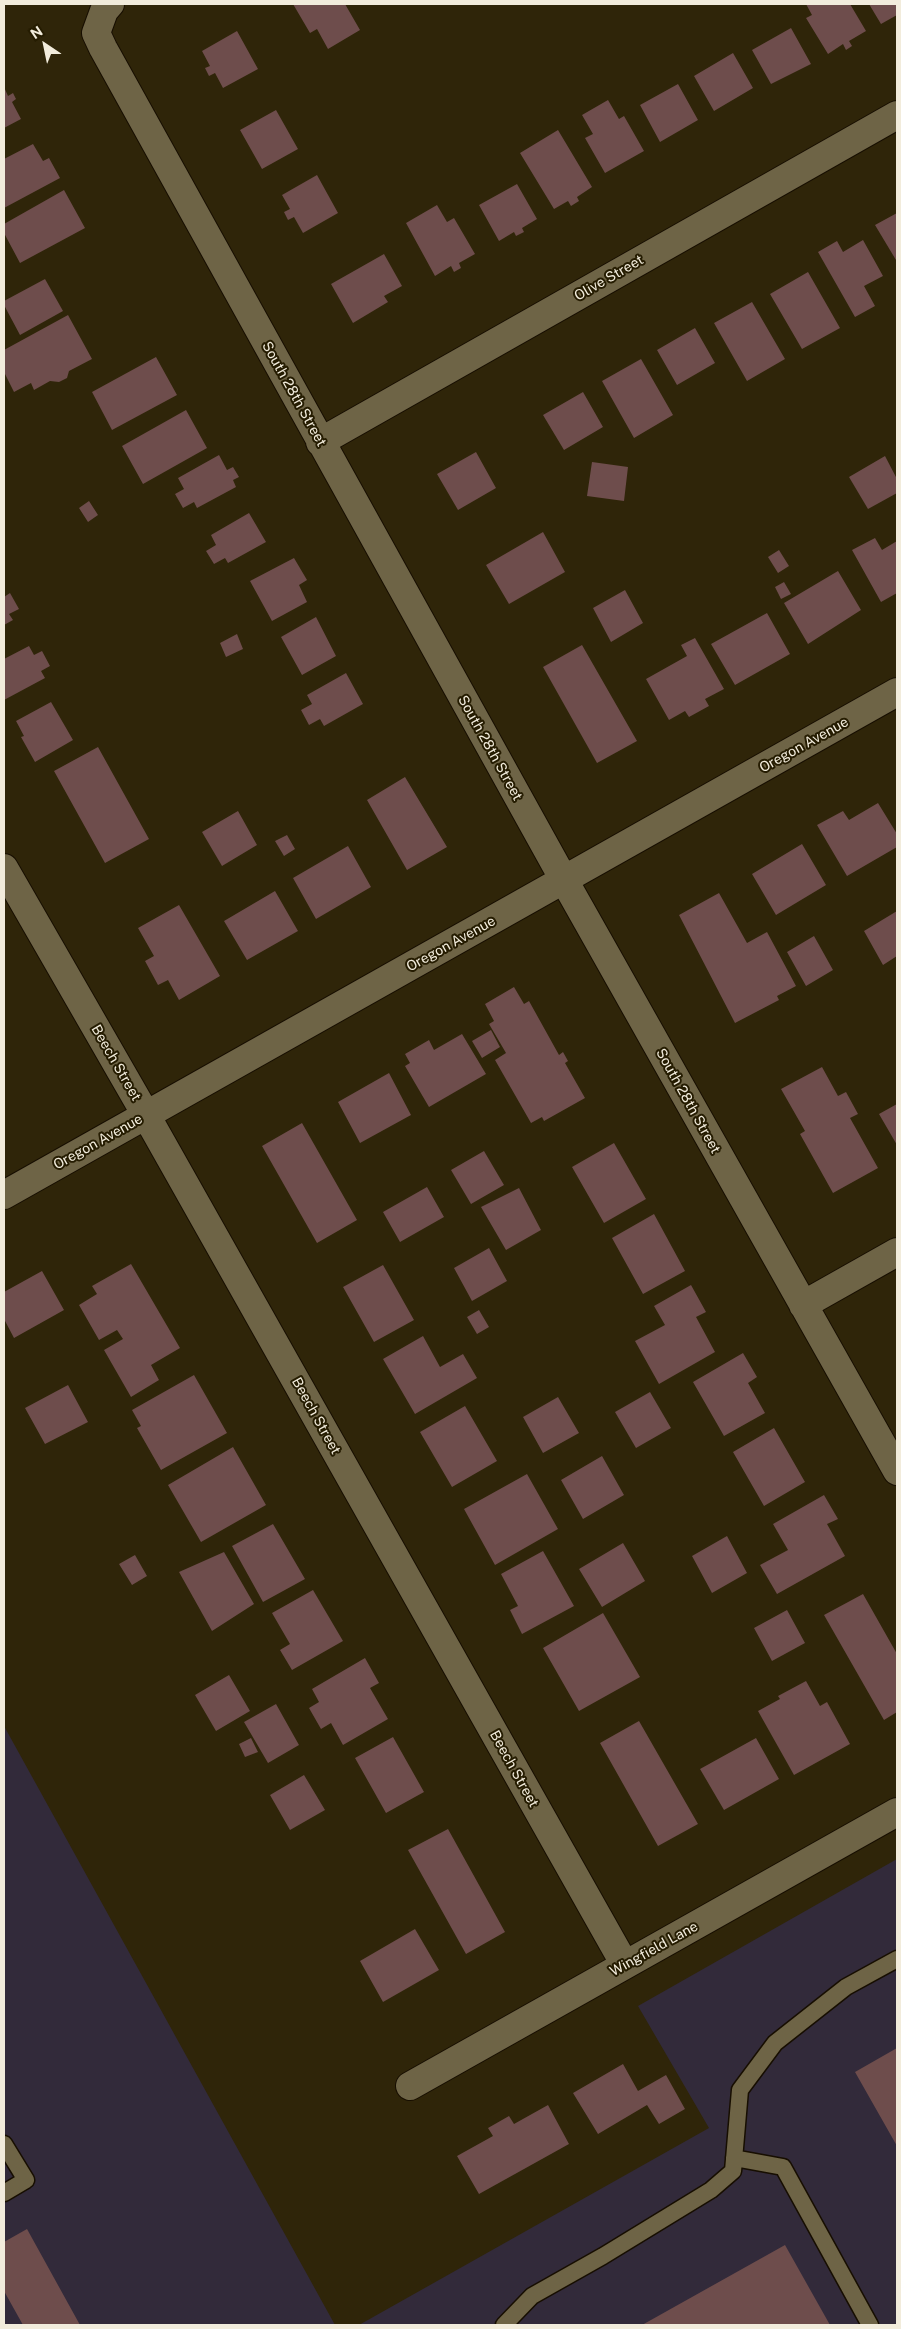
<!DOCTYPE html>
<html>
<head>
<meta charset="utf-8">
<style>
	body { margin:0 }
	#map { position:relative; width:901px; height:2329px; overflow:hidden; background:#2f2509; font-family:"Public Sans",sans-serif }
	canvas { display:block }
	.frame { position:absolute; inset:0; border:5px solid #f2ecdc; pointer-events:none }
	.north { position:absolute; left:20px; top:20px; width:50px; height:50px; -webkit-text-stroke:4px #251c01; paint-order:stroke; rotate:326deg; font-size:14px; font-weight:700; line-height:20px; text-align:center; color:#f2ecdc }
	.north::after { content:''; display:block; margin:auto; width:18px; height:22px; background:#f2ecdc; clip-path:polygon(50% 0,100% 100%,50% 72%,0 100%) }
</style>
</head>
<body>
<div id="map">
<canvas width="901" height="2329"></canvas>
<div class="frame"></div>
<div class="north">N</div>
</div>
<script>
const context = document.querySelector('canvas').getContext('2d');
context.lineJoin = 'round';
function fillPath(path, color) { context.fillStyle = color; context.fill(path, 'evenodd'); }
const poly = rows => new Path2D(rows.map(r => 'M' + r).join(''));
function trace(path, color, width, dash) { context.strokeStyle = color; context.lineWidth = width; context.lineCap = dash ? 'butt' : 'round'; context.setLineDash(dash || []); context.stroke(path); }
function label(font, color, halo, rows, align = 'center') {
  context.font = font + ' "Public Sans",sans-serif'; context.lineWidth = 4; context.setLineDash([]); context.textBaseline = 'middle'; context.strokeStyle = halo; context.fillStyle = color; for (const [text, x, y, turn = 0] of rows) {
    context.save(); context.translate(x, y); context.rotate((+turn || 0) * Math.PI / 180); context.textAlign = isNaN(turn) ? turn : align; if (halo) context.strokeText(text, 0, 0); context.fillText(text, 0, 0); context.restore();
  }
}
fillPath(poly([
	[4,1726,335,2325,4,2325],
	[897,1859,897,2325,359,2325,709,2128,638,2006]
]), '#322a3a');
fillPath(poly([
	[293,4,345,4,360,30,328,49,317,29,310,33],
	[806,4,850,4,866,31,849,41,852,46,846,50,843,44,828,54,806,18,812,15],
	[869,4,897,4,897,15,881,24],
	[791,28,811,64,771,84,752,50],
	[237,31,258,69,223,88,215,73,209,76,205,68,210,66,202,51],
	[733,53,753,88,714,111,694,76],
	[678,84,698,120,660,142,640,105],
	[4,87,8,96,13,93,16,99,12,102,21,119,4,128],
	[608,100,619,119,624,116,644,151,605,173,585,138,593,134,582,115],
	[276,110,298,149,262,169,240,130],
	[558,130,592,187,577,197,579,201,571,206,568,201,554,209,520,153],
	[33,144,43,161,49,158,60,178,4,208,4,159],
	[317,175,338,213,303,233,294,217,288,220,284,212,290,209,282,195],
	[517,184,537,219,522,228,524,232,516,236,514,232,499,241,479,205],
	[64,190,85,228,20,263,4,233,4,224],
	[437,205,447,222,454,218,475,254,459,263,461,268,454,272,451,266,435,276,406,223],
	[897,213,897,259,896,260,875,225],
	[863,240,883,276,864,286,875,306,855,317,818,252,837,241,843,252],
	[384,254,402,286,384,296,388,302,353,323,331,284],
	[808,272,840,328,802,349,770,294],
	[45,279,63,311,20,335,4,305,4,301],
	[752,302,785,359,747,381,714,323],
	[68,315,92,359,69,371,67,378,59,382,50,381,34,390,31,383,14,392,4,372,4,350],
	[695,328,715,363,677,385,657,350],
	[156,357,177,395,112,430,92,392],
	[641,359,673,415,634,438,602,381],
	[583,392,603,427,564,450,543,415],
	[186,410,207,448,143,484,122,446],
	[476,452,496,488,458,510,437,474],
	[219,455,227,470,233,467,239,477,233,480,236,487,197,508,194,502,183,508,175,494,184,489,178,478],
	[885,456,897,479,897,493,868,509,849,477],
	[592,462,628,467,624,501,587,496],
	[89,501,98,515,88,522,79,508],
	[249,513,266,542,228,563,225,558,214,564,206,551,216,545,211,535],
	[543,532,565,572,509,604,486,565],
	[875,538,882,550,897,541,897,593,881,602,852,550],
	[779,550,789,566,778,573,768,557],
	[294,558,307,580,299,585,307,602,272,621,250,581],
	[838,571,861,610,808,644,784,603],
	[784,582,791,594,781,599,775,587],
	[625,590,643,623,611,642,593,608],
	[10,593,19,609,9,614,13,620,4,625,4,597],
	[767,613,790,654,735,685,711,644],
	[316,617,336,656,302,675,281,637],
	[237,634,243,649,226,657,220,643],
	[695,638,724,689,705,699,709,706,689,717,685,711,669,720,646,679,687,656,681,645],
	[582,645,637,741,597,763,543,667],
	[29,646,34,655,42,651,50,666,41,671,45,678,4,700,4,659],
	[346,673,363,704,324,726,320,719,309,725,301,710,312,704,307,695],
	[51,702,73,740,35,762,21,737,24,736,16,721],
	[98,747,149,839,105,863,54,771],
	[405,777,447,847,407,870,367,800],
	[878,803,897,834,897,847,847,876,817,825,843,811,849,820],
	[238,811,257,845,222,866,202,832],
	[287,835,295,849,284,856,275,841],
	[802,844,826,885,776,915,752,874],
	[348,846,371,887,316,919,293,878],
	[275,891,298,931,247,960,224,921],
	[719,893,747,943,767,932,796,986,777,996,779,1000,735,1023,679,915],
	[179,905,220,976,179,1000,168,980,158,985,145,961,154,956,138,928],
	[897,911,897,956,883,965,864,931],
	[814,936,833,970,806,986,787,952],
	[514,987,524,1004,529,1001,559,1055,563,1052,568,1061,565,1063,585,1098,544,1121,542,1117,531,1123,495,1060,506,1053,489,1024,494,1021,485,1004],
	[491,1030,500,1047,482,1058,472,1041],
	[462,1034,486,1074,429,1107,405,1066,410,1063,405,1054,429,1040,434,1050],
	[822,1067,838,1096,846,1092,858,1114,850,1118,878,1168,833,1193,800,1134,805,1131,781,1089],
	[389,1073,411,1115,360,1143,338,1102],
	[897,1104,897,1145,879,1114],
	[302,1123,357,1220,317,1243,262,1146],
	[614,1143,646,1199,604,1223,572,1167],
	[484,1151,504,1185,471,1204,451,1170],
	[427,1187,444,1217,400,1242,383,1212],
	[519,1188,541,1230,506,1250,481,1207],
	[654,1214,685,1271,643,1294,612,1238],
	[489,1248,507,1281,472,1301,454,1268],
	[131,1264,180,1348,151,1365,159,1380,131,1397,104,1350,123,1339,117,1330,99,1340,79,1305,97,1294,92,1286],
	[383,1265,414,1320,374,1342,343,1287],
	[42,1271,64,1310,14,1338,4,1319,4,1292],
	[691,1285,706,1312,696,1317,715,1352,659,1384,635,1341,665,1325,654,1306],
	[479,1310,489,1327,477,1334,467,1317],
	[423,1336,440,1367,463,1354,477,1378,415,1414,383,1359],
	[743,1353,757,1377,748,1383,765,1413,724,1436,693,1382],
	[194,1375,227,1433,161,1470,137,1428,141,1426,132,1410],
	[68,1385,88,1422,45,1444,25,1408],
	[650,1392,671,1428,636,1448,615,1412],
	[558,1397,579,1433,543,1453,523,1417],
	[465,1406,497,1461,452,1487,420,1432],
	[774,1428,805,1482,764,1506,733,1452],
	[233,1447,266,1505,201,1542,168,1485],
	[602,1456,624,1495,583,1519,561,1480],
	[527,1474,558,1529,495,1565,464,1509],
	[824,1495,838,1519,827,1524,845,1556,777,1594,760,1565,788,1550,773,1524],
	[273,1524,305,1579,263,1602,232,1546],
	[727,1536,747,1573,712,1593,692,1556],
	[623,1543,645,1581,602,1607,579,1569],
	[543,1551,574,1606,522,1634,510,1610,518,1606,501,1574],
	[224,1552,254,1604,212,1631,179,1572],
	[135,1555,147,1576,132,1585,119,1564],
	[313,1590,343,1641,292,1670,280,1650,290,1644,272,1613],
	[863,1594,897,1654,897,1712,884,1720,824,1615],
	[787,1610,805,1643,772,1661,754,1628],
	[603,1613,640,1677,579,1711,543,1648],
	[365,1658,379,1683,370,1688,388,1719,343,1745,331,1723,321,1729,309,1708,319,1702,312,1689],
	[229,1675,250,1711,216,1731,195,1695],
	[806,1681,820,1706,827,1702,850,1744,794,1775,758,1711,780,1699,778,1696],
	[276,1704,299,1745,268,1763,244,1722],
	[639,1721,698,1824,658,1846,600,1743],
	[393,1737,424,1792,386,1813,355,1758],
	[251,1738,258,1752,245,1757,239,1744],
	[756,1738,779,1779,724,1810,700,1769],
	[304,1775,325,1810,290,1830,270,1795],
	[448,1829,505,1932,466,1954,408,1850],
	[415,1929,439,1970,383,2002,360,1961],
	[897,2048,897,2146,855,2072],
	[623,2064,638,2091,666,2075,685,2109,659,2124,647,2105,598,2134,573,2093],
	[548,2105,569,2144,479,2194,457,2156,493,2136,488,2128,509,2116,514,2124],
	[27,2229,80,2325,23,2325,4,2291,4,2242],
	[785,2245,830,2325,642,2325]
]), '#6e4d4c');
const lane = poly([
	[4,2144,26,2180,4,2193],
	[734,2158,783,2167,870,2325],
	[504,2325,532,2296,603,2256,711,2190,733,2171,740,2090,775,2043,846,1987,897,1959]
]);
const street = poly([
	[110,4,104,11,96,33,103,48,564,880,897,1471],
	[320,442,897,115],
	[4,868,146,1115,625,1965],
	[4,1195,897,692],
	[803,1305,897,1252],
	[410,2086,897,1812]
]);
trace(lane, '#170e00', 19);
trace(street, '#170e00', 30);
trace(lane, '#6e6446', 16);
trace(street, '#6e6446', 28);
label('14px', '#f2ecdc', '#251c01', [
	["Olive Street",609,278,-30],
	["South 28th Street",294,394,61],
	["Oregon Avenue",804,745,-29],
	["South 28th Street",490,748,61],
	["Oregon Avenue",451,944,-29],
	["Beech Street",116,1063,60],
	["South 28th Street",688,1101,61],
	["Oregon Avenue",98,1142,-29],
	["Beech Street",316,1416,61],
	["Beech Street",514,1769,61],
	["Wingfield Lane",654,1949,-29]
]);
</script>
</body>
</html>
